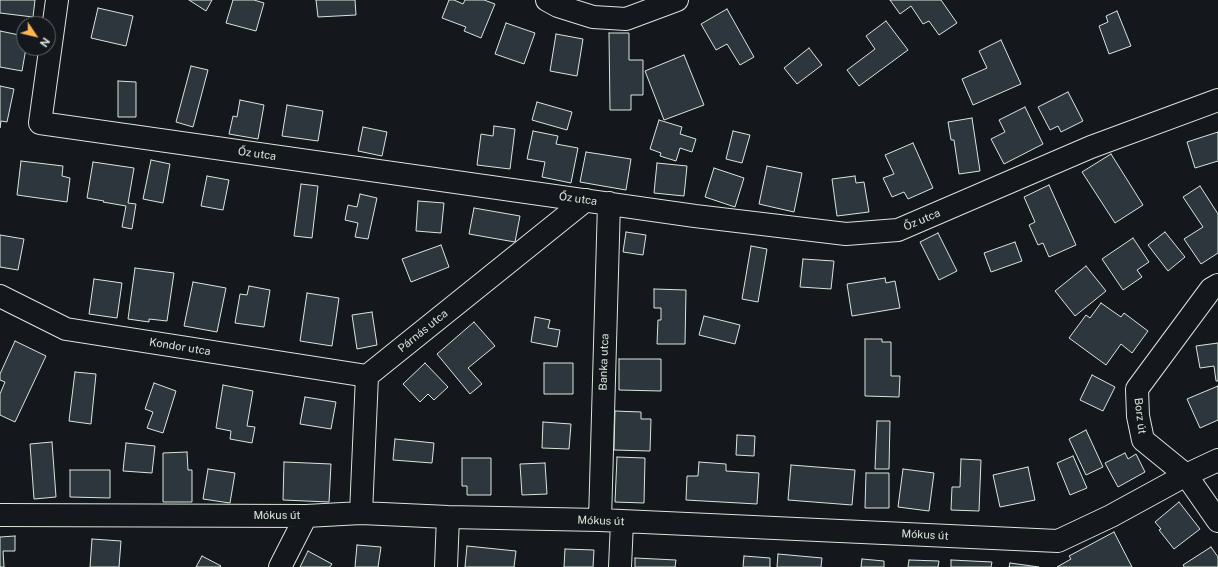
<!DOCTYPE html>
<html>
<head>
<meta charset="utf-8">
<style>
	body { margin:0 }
	#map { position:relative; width:1218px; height:567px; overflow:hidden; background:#14181c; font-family:"Public Sans",sans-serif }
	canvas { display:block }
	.north { position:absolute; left:16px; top:16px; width:40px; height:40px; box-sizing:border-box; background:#14181c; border:1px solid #626a69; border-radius:50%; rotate:125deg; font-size:11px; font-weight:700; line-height:16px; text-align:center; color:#d8e6dc }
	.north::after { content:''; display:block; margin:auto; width:14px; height:18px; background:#ffb74d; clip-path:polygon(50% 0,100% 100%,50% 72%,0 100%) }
</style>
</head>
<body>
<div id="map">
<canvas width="1218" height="567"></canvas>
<div class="north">N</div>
</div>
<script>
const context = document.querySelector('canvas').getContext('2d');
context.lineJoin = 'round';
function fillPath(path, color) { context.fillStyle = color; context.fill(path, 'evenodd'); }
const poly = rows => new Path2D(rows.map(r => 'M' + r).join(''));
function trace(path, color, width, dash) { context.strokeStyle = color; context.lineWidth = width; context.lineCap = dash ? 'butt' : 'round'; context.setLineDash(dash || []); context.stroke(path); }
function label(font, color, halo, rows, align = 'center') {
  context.font = font + ' "Public Sans",sans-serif'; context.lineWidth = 3; context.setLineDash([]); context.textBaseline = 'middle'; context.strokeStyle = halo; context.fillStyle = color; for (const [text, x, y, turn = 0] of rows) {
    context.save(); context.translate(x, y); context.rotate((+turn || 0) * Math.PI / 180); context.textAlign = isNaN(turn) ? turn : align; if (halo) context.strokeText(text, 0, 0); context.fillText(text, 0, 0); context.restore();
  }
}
const building = poly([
	[0,0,35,0,33,17,0,13,0,0],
	[189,0,212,0,206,11,189,0],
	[233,0,254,0,264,3,256,31,226,23,233,0],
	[316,0,355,0,356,15,318,17,316,0],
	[449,0,454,0,463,4,465,0,484,0,495,4,481,38,464,31,466,27,442,18,449,0],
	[890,0,941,0,957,23,939,35,929,21,923,24,911,6,900,14,890,0],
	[98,8,133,16,126,46,91,38,98,8],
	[727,9,754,57,740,65,727,44,716,50,701,24,727,9],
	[1117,11,1131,46,1109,54,1099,26,1108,22,1106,16,1117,11],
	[886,21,908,50,859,86,847,70,875,49,866,36,886,21],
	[506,23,535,33,524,64,495,54,506,23],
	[0,31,24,36,24,48,26,48,22,71,0,67,0,31],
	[609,33,629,33,629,60,643,60,643,95,631,95,631,110,610,110,609,33],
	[556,34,583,39,577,76,550,71,556,34],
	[1001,40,1021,84,973,105,962,79,987,68,979,51,1001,40],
	[809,48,822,65,797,84,784,68,809,48],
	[684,55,704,105,664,120,645,71,684,55],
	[191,66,208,70,193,127,176,122,191,66],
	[118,81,136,82,136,117,118,117,118,81],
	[0,86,14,89,7,122,1,121,0,128,0,86],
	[1068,92,1083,121,1061,132,1058,126,1050,130,1038,107,1068,92],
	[240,100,264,105,258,139,229,134,233,116,237,117,240,100],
	[537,102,572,112,567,130,532,120,537,102],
	[287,105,323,111,318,141,282,136,287,105],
	[1025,107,1043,144,1004,164,991,139,1005,132,999,120,1025,107],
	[972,118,980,171,959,174,954,140,951,140,948,122,972,118],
	[659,120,682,127,680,134,696,139,692,152,680,148,676,161,660,156,661,153,650,149,659,120],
	[494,126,515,129,510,169,477,165,481,134,493,136,494,126],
	[363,127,387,132,382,156,358,151,363,127],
	[533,131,558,136,556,144,578,148,571,183,542,177,545,162,527,159,533,131],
	[733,131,750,135,742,163,726,159,733,131],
	[1218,132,1218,161,1195,168,1187,142,1218,132],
	[913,143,933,188,908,199,904,192,892,197,883,178,894,174,885,155,913,143],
	[586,152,631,159,626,190,580,182,586,152],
	[1111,154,1143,205,1115,223,1082,172,1111,154],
	[151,160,170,164,163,203,143,199,151,160],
	[21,161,63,166,62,176,70,178,67,202,17,195,21,161],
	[93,162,134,168,128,203,136,204,132,229,122,227,126,206,103,202,104,201,87,198,93,162],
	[657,163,687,166,684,196,654,193,657,163],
	[767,166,802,173,794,212,759,204,767,166],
	[714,168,744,178,735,207,705,197,714,168],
	[207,176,229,180,223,210,201,206,207,176],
	[855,176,856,183,864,182,869,212,837,216,832,179,855,176],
	[301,184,318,186,312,238,294,236,301,184],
	[1049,185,1076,245,1049,257,1043,243,1038,245,1029,225,1035,222,1024,197,1049,185],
	[1200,186,1218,214,1218,253,1201,264,1184,239,1203,227,1183,197,1200,186],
	[360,194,377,198,368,239,355,237,358,223,345,220,348,205,357,207,360,194],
	[418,201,444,203,441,233,416,231,418,201],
	[474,208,520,216,515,242,469,234,474,208],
	[626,232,646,235,643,255,623,252,626,232],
	[1165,232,1185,257,1168,271,1148,245,1165,232],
	[938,233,957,271,939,280,920,242,938,233],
	[0,235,24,239,18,270,0,267,0,235],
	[1133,238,1149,262,1137,270,1142,277,1123,290,1102,259,1133,238],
	[1015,242,1022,261,991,272,984,253,1015,242],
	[441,245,449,267,411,282,402,259,441,245],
	[751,246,767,249,758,302,742,299,751,246],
	[803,259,834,261,831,289,800,287,803,259],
	[1086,266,1106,291,1075,316,1055,291,1086,266],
	[135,268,174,273,167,321,149,319,149,322,128,319,135,268],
	[885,278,886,283,895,281,900,308,852,316,847,284,885,278],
	[94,279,122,283,117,318,89,314,94,279],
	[193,282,226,288,217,332,184,326,193,282],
	[249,286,270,290,264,327,235,323,240,294,247,295,249,286],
	[654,289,686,290,685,344,657,344,658,320,661,320,661,308,654,308,654,289],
	[307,293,339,298,332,346,300,341,307,293],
	[1101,303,1121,317,1124,313,1148,331,1132,353,1121,344,1106,365,1069,338,1086,315,1090,318,1101,303],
	[372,312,377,345,357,349,352,315,372,312],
	[704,316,740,325,735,344,699,335,704,316],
	[535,317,550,320,548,328,560,330,557,347,531,342,535,317],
	[474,322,495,346,468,368,482,384,470,394,437,354,474,322],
	[865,339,882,339,882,342,891,342,891,376,900,376,899,397,865,396,865,339],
	[15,341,46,356,15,422,0,415,0,394,5,382,0,380,0,374,15,341],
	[1218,343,1218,381,1216,381,1214,366,1200,368,1196,346,1218,343],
	[619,359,661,359,661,391,619,390,619,359],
	[425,363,448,387,434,400,428,394,420,402,403,384,425,363],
	[544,363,573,363,573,394,544,394,544,363],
	[75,372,96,374,91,424,69,421,75,372],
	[1092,375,1115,387,1103,411,1080,400,1092,375],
	[154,383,176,391,163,433,147,428,153,412,145,409,154,383],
	[223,385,253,391,247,426,255,427,252,443,230,439,231,431,216,428,223,385],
	[1218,386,1218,420,1200,428,1187,399,1218,386],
	[305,397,336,402,331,429,300,424,305,397],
	[615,411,641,412,641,419,651,419,650,451,614,450,615,411],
	[877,421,890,421,889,469,875,469,877,421],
	[543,422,571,424,569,449,542,448,543,422],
	[1086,430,1103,467,1086,475,1069,439,1086,430],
	[737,435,755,436,754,456,736,455,737,435],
	[395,439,434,443,432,463,393,460,395,439],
	[52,442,56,497,34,499,30,444,52,442],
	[126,443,155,446,152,473,123,471,126,443],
	[187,452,188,470,192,470,192,502,163,502,163,453,187,452],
	[1125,453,1128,459,1136,454,1145,472,1118,487,1105,463,1125,453],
	[1073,456,1087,488,1070,495,1057,463,1073,456],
	[617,457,645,458,644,503,615,502,617,457],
	[462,458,491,458,491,495,467,495,467,486,462,486,462,458],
	[961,459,981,460,979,511,951,510,952,487,960,487,961,459],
	[284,462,331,464,329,502,283,500,284,462],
	[699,462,726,464,726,471,759,473,757,504,686,500,687,476,698,476,699,462],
	[545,463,547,494,522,495,520,464,545,463],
	[791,465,855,470,852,505,788,500,791,465],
	[1028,467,1035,500,1000,507,993,475,1028,467],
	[208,469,235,473,230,503,203,499,208,469],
	[903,469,934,473,929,511,898,507,903,469],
	[70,470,110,470,110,498,70,497,70,470],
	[866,473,889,473,889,508,865,508,866,473],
	[1179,502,1200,529,1174,549,1159,530,1161,529,1155,522,1179,502],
	[1114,532,1132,567,1057,567,1071,559,1069,556,1114,532],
	[15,536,15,551,3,551,4,567,0,567,0,537,15,536],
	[92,539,121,541,119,567,90,567,92,539],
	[357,545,381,547,378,567,355,567,357,545],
	[467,546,516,551,514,567,465,567,467,546],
	[1211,547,1218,557,1218,567,1184,567,1183,565,1211,547],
	[565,549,594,550,593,567,564,567,565,549],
	[308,551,332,564,330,567,300,567,308,551],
	[778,554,822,558,821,567,777,567,778,554],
	[202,556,221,566,220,567,196,567,202,556],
	[744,556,770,558,770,567,743,567,744,556],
	[635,558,676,560,675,567,635,567,635,558],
	[862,559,884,561,884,567,861,567,862,559],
	[909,560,939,561,938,567,908,567,909,560],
	[951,560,992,562,991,567,951,567,951,560],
	[1010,563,1039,567,1009,567,1010,563]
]);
fillPath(building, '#2c363c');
trace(building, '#d8e6dc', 1);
const minor = poly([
	[57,0,40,123,695,216,846,234,898,230,1091,147,1218,100],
	[547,0,558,6,593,17,626,19,677,0],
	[1218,285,1211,289,1137,389,1138,416,1143,440,1186,475,1218,521],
	[0,296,66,329,367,376],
	[361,513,367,376,586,200],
	[0,515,306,516,361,513,448,517,600,520,1058,541,1111,516,1186,475,1218,460],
	[600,520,609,203],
	[280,567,306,516],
	[446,567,448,517],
	[620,567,622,522]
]);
trace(minor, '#d8e6dc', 24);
trace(minor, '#14181c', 22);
label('11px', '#d8e6dc', '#14181c', [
	["Őz utca",257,154,8],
	["Őz utca",578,199,8],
	["Őz utca",922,220,-23],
	["Párnás utca",423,331,-39],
	["Kondor utca",180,347,9],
	["Banka utca",604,362,-88],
	["Borz út",1140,416,83],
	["Mókus út",277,516],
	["Mókus út",601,521,2],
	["Mókus út",925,535,3]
]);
</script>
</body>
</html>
